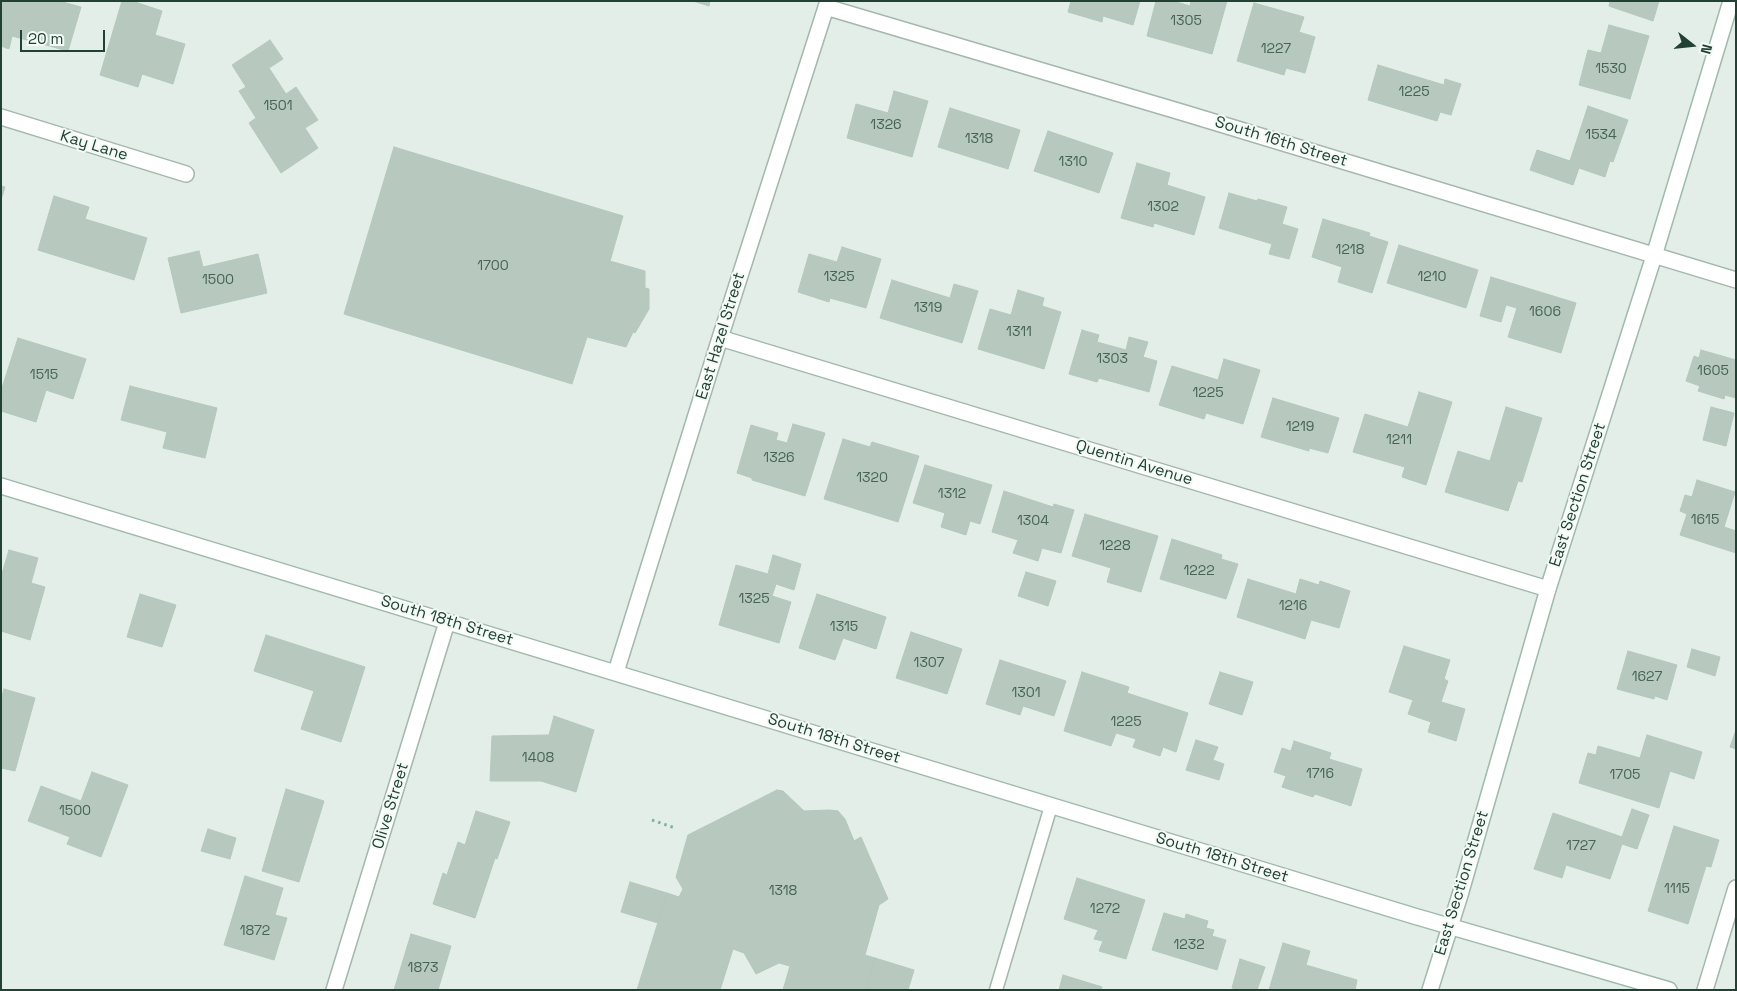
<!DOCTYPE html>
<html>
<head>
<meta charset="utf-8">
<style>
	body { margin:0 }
	#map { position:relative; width:1737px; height:991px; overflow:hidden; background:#e2eee7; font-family:"Space Grotesk",sans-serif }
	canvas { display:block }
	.frame { position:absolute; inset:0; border:2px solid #204133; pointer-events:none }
	.north { position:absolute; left:1667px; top:20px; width:50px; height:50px; -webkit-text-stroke:4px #f3faf5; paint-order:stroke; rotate:106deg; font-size:14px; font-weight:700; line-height:20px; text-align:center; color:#204133 }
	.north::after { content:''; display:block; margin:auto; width:18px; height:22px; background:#204133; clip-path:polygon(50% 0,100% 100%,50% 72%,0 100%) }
	.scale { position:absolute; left:20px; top:30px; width:85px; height:22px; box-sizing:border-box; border:2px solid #204133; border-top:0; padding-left:6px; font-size:15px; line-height:18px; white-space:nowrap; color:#204133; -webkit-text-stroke:4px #f3faf5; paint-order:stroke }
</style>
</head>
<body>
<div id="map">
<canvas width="1737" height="991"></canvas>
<div class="frame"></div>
<div class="north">N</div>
<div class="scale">20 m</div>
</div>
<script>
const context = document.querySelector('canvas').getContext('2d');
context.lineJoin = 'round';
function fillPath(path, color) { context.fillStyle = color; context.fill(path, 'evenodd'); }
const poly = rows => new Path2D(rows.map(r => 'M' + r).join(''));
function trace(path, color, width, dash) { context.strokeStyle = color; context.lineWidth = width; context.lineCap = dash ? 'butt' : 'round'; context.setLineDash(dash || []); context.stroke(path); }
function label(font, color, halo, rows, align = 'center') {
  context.font = font + ' "Space Grotesk",sans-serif'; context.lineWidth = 4; context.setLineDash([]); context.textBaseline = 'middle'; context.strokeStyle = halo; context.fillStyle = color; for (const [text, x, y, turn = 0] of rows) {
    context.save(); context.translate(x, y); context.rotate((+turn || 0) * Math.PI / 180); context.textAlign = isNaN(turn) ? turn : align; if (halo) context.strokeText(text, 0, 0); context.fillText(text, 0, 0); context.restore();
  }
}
const building = poly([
	[1,1,59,1,81,7,68,51,12,36,9,49,1,46,1,1],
	[122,1,132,1,162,11,155,35,185,44,173,84,142,74,138,87,100,75,122,1],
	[693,1,710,1,709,6,693,1],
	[1071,1,1140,1,1133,25,1103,16,1102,22,1068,12,1071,1],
	[1156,1,1173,1,1190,6,1191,1,1227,1,1212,54,1147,36,1156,1],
	[1610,1,1659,1,1653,21,1609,6,1610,1],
	[1254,3,1304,17,1299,32,1315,37,1305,73,1286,68,1284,75,1237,61,1254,3],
	[1609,25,1649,36,1630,99,1579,85,1588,50,1601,53,1609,25],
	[270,40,283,59,269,68,286,94,296,87,318,120,305,128,318,148,281,173,249,123,256,118,239,91,246,87,232,65,270,40],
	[1378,65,1444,85,1445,79,1461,84,1451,115,1440,112,1437,121,1368,100,1378,65],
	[894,91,928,101,912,157,847,138,856,104,888,113,894,91],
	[1588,106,1628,120,1613,162,1610,161,1605,177,1579,168,1573,185,1530,170,1537,150,1570,161,1588,106],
	[950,108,1020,130,1008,169,938,147,950,108],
	[1048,131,1113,153,1099,193,1034,171,1048,131],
	[394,147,623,216,610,261,645,271,645,288,649,289,649,309,635,333,633,332,626,347,587,337,572,384,344,314,394,147],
	[1137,163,1170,173,1167,185,1205,197,1194,235,1154,223,1153,227,1121,218,1137,163],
	[1,186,5,187,1,200,1,186],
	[1229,193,1257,201,1258,199,1287,207,1282,224,1298,229,1289,259,1269,254,1272,244,1219,228,1229,193],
	[54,196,89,207,85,219,147,238,134,280,38,250,54,196],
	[1323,219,1370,233,1369,236,1388,242,1372,293,1338,282,1342,267,1312,257,1323,219],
	[1399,245,1478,270,1466,308,1387,283,1399,245],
	[842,247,881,259,866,308,830,298,829,302,798,292,809,254,837,262,842,247],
	[199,251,203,267,258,254,267,293,181,313,168,258,199,251],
	[1491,277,1576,303,1561,353,1508,337,1517,308,1506,305,1501,322,1480,316,1491,277],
	[892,280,950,298,954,284,978,291,962,343,880,318,892,280],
	[1018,290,1044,298,1042,306,1061,312,1044,369,978,349,990,309,1011,315,1018,290],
	[1082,330,1099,335,1097,342,1126,350,1129,337,1148,342,1143,357,1157,361,1149,392,1099,378,1097,382,1069,374,1082,330],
	[18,338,86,359,73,399,46,390,36,422,1,411,1,391,18,338],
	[1701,350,1736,360,1736,398,1725,395,1724,399,1698,391,1700,386,1686,381,1694,356,1699,358,1701,350],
	[1224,359,1260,370,1243,424,1206,413,1204,419,1159,405,1172,366,1218,380,1224,359],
	[130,386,217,408,205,458,163,448,167,432,121,420,130,386],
	[1419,392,1452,402,1426,485,1402,477,1405,467,1353,452,1365,414,1408,427,1419,392],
	[1273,398,1339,418,1328,453,1309,448,1309,451,1261,437,1273,398],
	[1506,407,1542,418,1522,482,1518,481,1508,511,1445,492,1458,451,1490,461,1506,407],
	[1711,407,1734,413,1726,446,1703,440,1711,407],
	[793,424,825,433,805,496,752,480,752,478,737,473,751,425,778,433,776,440,787,443,793,424],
	[843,439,870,447,872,442,919,456,898,522,824,499,843,439],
	[925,465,992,485,980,524,970,521,966,535,941,527,945,513,913,503,925,465],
	[1697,480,1735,492,1724,527,1736,531,1736,553,1680,535,1687,514,1680,511,1685,495,1692,497,1697,480],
	[1004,491,1053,507,1054,504,1074,510,1061,553,1042,548,1038,561,1013,553,1018,540,992,532,1004,491],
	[1085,514,1158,536,1141,592,1107,582,1111,568,1072,556,1085,514],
	[1172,539,1222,555,1221,559,1238,564,1226,599,1160,579,1172,539],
	[9,550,38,558,31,583,45,587,30,640,1,631,1,577,9,550],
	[773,555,801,564,794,590,776,584,772,596,791,602,779,643,719,625,736,565,768,574,773,555],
	[1026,572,1056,581,1048,606,1018,596,1026,572],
	[1248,579,1296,594,1300,579,1319,585,1320,581,1350,591,1339,628,1311,620,1305,639,1237,617,1248,579],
	[140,594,176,605,162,647,127,637,140,594],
	[817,594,886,617,876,649,843,638,835,660,799,648,817,594],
	[911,632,962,649,947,694,896,678,911,632],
	[266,635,365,667,341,742,301,729,314,691,254,671,266,635],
	[1404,646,1450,660,1444,679,1448,681,1441,702,1465,709,1456,741,1428,732,1431,722,1408,714,1413,700,1389,692,1404,646],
	[1692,649,1720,657,1715,676,1687,667,1692,649],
	[1628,651,1677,665,1667,700,1655,696,1654,699,1617,689,1628,651],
	[1000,660,1066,681,1054,716,1023,706,1020,715,986,704,1000,660],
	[1082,672,1129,687,1127,693,1188,713,1176,752,1163,747,1160,756,1133,747,1136,739,1116,733,1111,746,1064,731,1082,672],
	[1220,672,1253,682,1242,715,1209,704,1220,672],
	[4,689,35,698,15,771,1,768,1,700,4,689],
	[554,716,594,730,576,792,541,781,490,781,492,736,549,735,554,716],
	[1736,730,1736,749,1730,747,1736,730],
	[1647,735,1702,752,1694,779,1670,771,1659,808,1579,783,1588,753,1596,755,1598,746,1640,758,1647,735],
	[1196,740,1218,747,1213,760,1224,764,1219,780,1186,770,1196,740],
	[1294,741,1331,753,1329,759,1362,769,1351,806,1315,794,1313,797,1282,787,1286,776,1274,772,1282,748,1291,751,1294,741],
	[92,772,128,785,101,857,67,844,70,837,28,821,41,786,81,801,92,772],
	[286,789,324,801,299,882,262,871,286,789],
	[777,790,783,791,804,811,829,810,838,811,845,819,854,841,861,837,888,899,879,905,865,955,875,958,866,990,783,990,790,966,779,963,756,974,744,953,733,949,720,990,637,990,667,893,679,897,683,889,676,877,688,835,777,790],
	[1632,809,1649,815,1637,849,1622,844,1610,879,1566,865,1562,878,1534,869,1553,813,1622,837,1632,809],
	[476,811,510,822,497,859,495,858,475,918,433,904,443,873,447,875,458,842,465,845,476,811],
	[1674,826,1719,840,1711,867,1706,866,1688,924,1648,911,1674,826],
	[208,829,236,838,230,859,201,851,208,829],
	[245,876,283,888,275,915,287,918,274,960,224,945,245,876],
	[1077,878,1145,900,1126,959,1099,951,1103,941,1094,939,1098,930,1064,919,1077,878],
	[630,882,667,893,658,923,621,912,630,882],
	[1164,913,1185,919,1186,914,1208,921,1206,928,1214,930,1212,936,1226,940,1217,970,1152,950,1164,913],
	[411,934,451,946,438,990,394,990,411,934],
	[1283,943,1310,951,1306,965,1357,980,1355,990,1269,990,1283,943],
	[875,958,914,970,908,990,866,990,875,958],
	[1240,959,1265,967,1257,990,1239,990,1232,988,1240,959],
	[1063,975,1102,987,1101,990,1059,990,1063,975]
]);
fillPath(building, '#b7c9bf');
trace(building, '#b3c8bd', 1);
const lane = poly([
	[996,990,1051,806]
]);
const street = poly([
	[826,7,1181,112,1736,280],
	[1,117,186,174],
	[720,338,1548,589],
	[616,672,720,338,828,1],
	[334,990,447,622],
	[1705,990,1736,888]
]);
const secondary = poly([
	[1,486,1414,916,1669,990],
	[1430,990,1460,895,1548,589,1654,256,1731,1]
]);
trace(lane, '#a4b7ad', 15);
trace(street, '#a4b7ad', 18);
trace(secondary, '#9fbaad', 18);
trace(poly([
	[652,820,675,828]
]), '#7fb49c', 3, [2.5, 4]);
trace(lane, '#fff', 12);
trace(street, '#fff', 15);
trace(secondary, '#fff', 15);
label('14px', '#466356', null, [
	["1305",1186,21],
	["1227",1276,49],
	["1530",1611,69],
	["1225",1414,92],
	["1501",278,106],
	["1326",886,125],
	["1534",1601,135],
	["1318",979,139],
	["1310",1073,162],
	["1302",1163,207],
	["1218",1350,250],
	["1700",493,266],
	["1325",839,277],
	["1210",1432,277],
	["1500",218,280],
	["1319",928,308],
	["1606",1545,312],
	["1311",1019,332],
	["1303",1112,359],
	["1605",1713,371],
	["1515",44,375],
	["1225",1208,393],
	["1219",1300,427],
	["1211",1399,440],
	["1326",779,458],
	["1320",872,478],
	["1312",952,494],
	["1615",1705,520],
	["1304",1033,521],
	["1228",1115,546],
	["1222",1199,571],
	["1325",754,599],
	["1216",1293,606],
	["1315",844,627],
	["1307",929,663],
	["1627",1647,677],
	["1301",1026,693],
	["1225",1126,722],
	["1408",538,758],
	["1716",1320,774],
	["1705",1625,775],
	["1500",75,811],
	["1727",1581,846],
	["1115",1677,889],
	["1318",783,891],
	["1272",1105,909],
	["1872",255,931],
	["1232",1189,945],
	["1873",423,968]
]);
label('16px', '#204133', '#f3faf5', [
	["South 16th Street",1281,142,17],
	["Kay Lane",94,146,17],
	["East Hazel Street",721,336,-73],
	["Quentin Avenue",1134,463,17],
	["East Section Street",1578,495,-72],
	["South 18th Street",447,621,17],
	["South 18th Street",834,739,17],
	["Olive Street",391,806,-73],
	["South 18th Street",1222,858,17],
	["East Section Street",1462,883,-73]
]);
</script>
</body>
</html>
